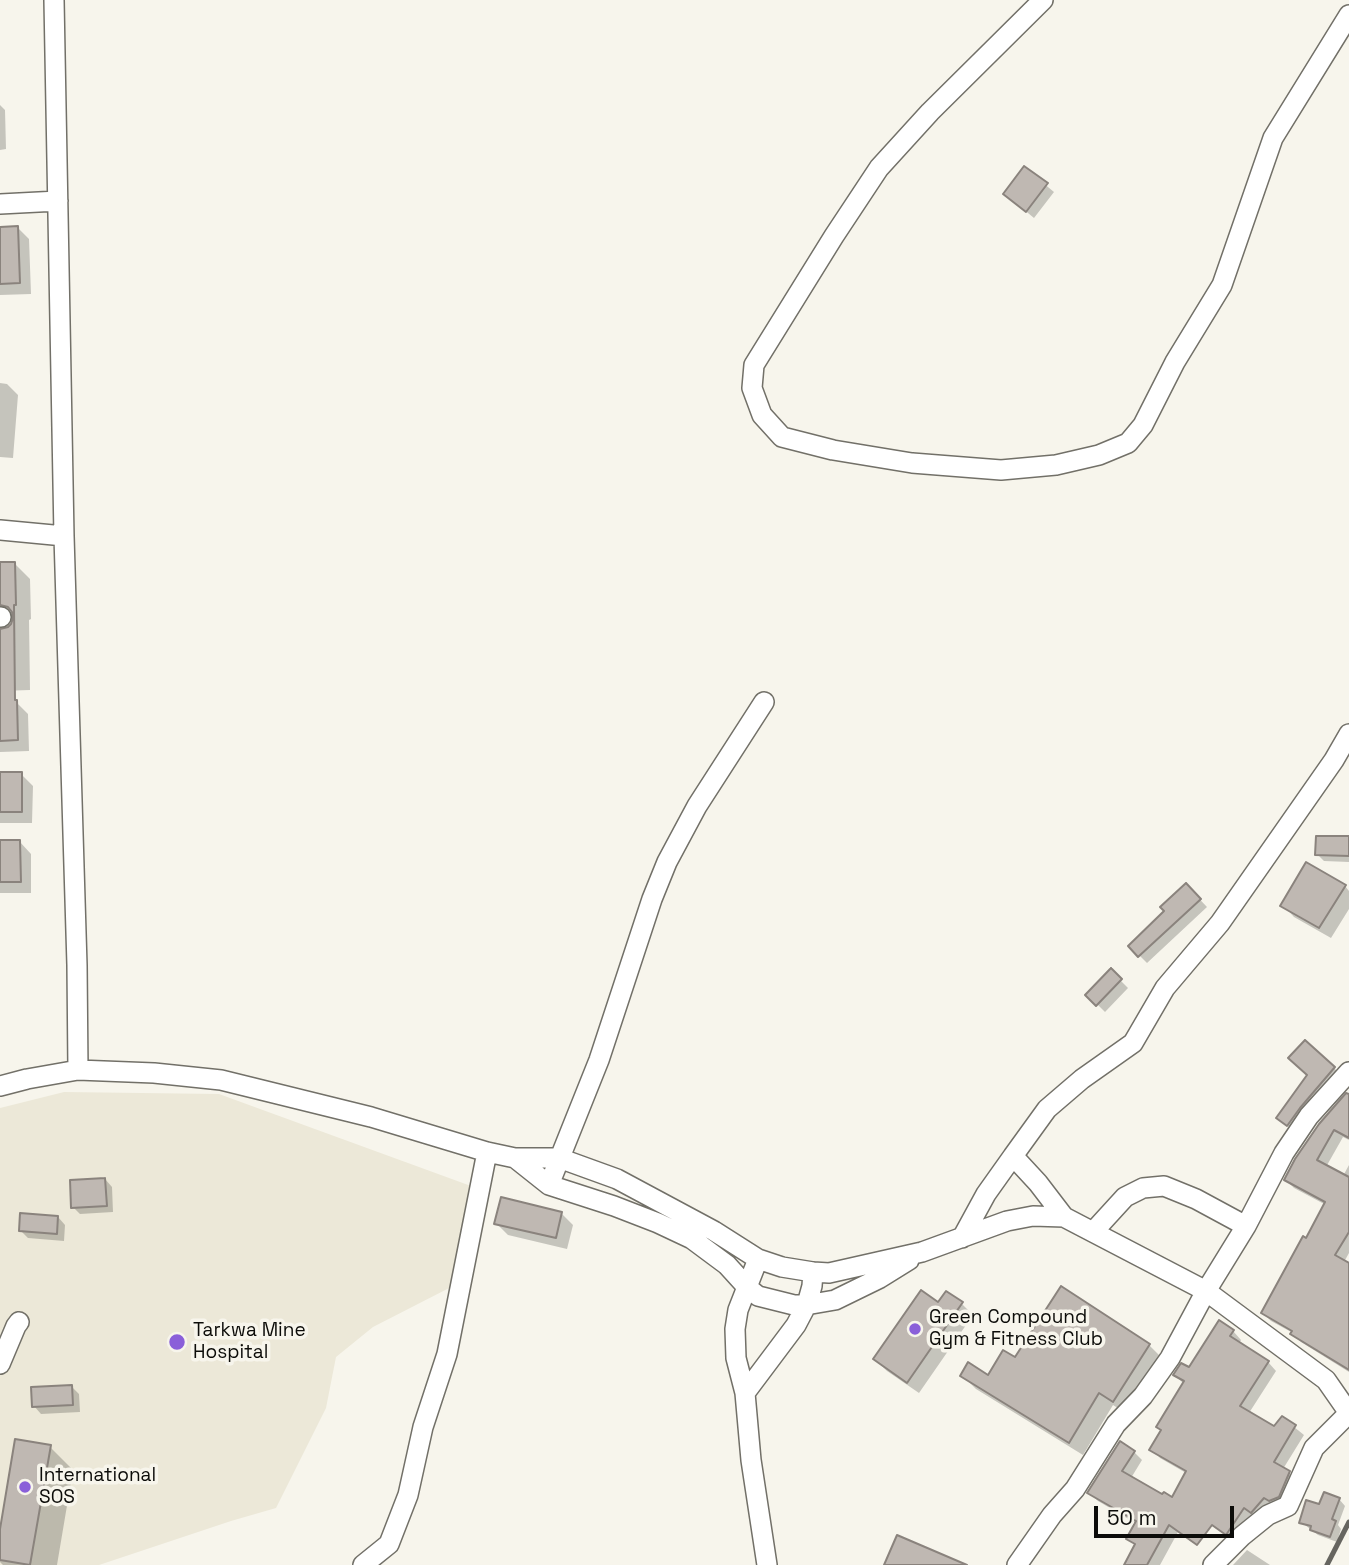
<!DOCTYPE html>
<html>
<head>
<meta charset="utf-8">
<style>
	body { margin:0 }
	#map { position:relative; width:1349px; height:1565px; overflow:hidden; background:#f7f5ec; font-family:"Space Grotesk",sans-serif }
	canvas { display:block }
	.scale { position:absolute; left:1094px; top:1506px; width:140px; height:32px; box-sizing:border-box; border:4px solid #0c0c09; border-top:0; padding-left:9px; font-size:21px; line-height:24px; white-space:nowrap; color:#0c0c09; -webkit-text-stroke:5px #f7f5ec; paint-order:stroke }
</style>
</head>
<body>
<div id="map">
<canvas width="1349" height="1565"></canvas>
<div class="scale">50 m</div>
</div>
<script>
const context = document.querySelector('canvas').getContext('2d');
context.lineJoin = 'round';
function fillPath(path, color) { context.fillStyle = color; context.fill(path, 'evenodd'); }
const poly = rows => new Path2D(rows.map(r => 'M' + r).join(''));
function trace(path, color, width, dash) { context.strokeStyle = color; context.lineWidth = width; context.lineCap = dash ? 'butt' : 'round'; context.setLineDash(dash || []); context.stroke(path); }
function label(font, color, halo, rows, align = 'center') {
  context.font = font + ' "Space Grotesk",sans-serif'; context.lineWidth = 7; context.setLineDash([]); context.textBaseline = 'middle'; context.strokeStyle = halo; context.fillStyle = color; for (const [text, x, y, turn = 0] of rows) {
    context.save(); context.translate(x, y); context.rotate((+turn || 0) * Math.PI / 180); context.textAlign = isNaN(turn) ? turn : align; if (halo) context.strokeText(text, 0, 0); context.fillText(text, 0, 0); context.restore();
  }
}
fillPath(poly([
	[64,1092,219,1094,471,1186,455,1285,373,1327,336,1357,326,1408,276,1508,231,1521,99,1565,0,1565,0,1108]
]), '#ece8d8');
fillPath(poly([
	[0,105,5,110,6,149,0,150],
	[1025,168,1054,192,1034,218,1005,194],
	[0,228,18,228,29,239,31,294,0,295],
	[0,383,7,384,18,395,13,458,0,457],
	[14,563,30,579,31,619,29,620,30,690,0,691,0,564],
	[0,602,13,610,13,615],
	[14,620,9,629,4,630,5,626],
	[16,702,28,714,29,751,0,752,0,703],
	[0,774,21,774,33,786,32,823,0,823],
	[1349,838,1349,862,1324,861,1317,854],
	[0,842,20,842,31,854,31,893,0,893],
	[1186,885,1207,907,1147,963,1130,946,1166,911],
	[1345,886,1349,891,1349,909,1331,938,1294,917,1283,905],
	[1111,971,1128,988,1105,1012,1088,995],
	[1334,1068,1339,1073,1294,1130,1284,1124],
	[1349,1096,1349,1140,1343,1137,1326,1167,1343,1176,1349,1165,1349,1253,1344,1262,1349,1265,1349,1372,1301,1342,1293,1333,1271,1321,1263,1313,1326,1205,1294,1188,1286,1180],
	[105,1179,112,1187,113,1212,80,1214,73,1207],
	[561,1213,573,1225,567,1249,508,1235,496,1223],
	[58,1217,65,1225,64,1241,28,1238,21,1231],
	[961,1303,973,1315,919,1393,887,1371,875,1359],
	[1233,1331,1241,1340,1239,1344,1268,1362,1276,1371,1249,1413,1275,1429,1283,1418,1304,1435,1283,1469,1298,1481,1287,1505,1235,1542,1206,1519,1193,1543,1178,1532,1160,1565,1126,1565,1136,1546,1129,1539,1137,1524,1098,1501,1089,1493,1134,1452,1142,1460,1131,1478,1163,1497,1173,1499,1186,1473,1160,1458,1152,1449,1184,1384,1175,1375,1189,1369],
	[1149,1345,1163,1359,1127,1414,1113,1405,1083,1455,976,1389,962,1375,988,1377,1016,1360],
	[72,1387,79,1394,80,1412,41,1414,34,1406],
	[50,1447,73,1470,57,1565,3,1565,0,1562,0,1539],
	[1339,1499,1345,1506,1338,1525,1341,1529,1337,1542,1318,1535,1301,1522,1320,1506],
	[1247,1550,1270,1565,1233,1565]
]), '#0003');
const building = poly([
	[1024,166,1048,183,1026,212,1003,194,1024,166],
	[18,226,20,283,0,284,0,227,18,226],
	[0,562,15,562,16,605,14,605,15,700,17,700,18,740,0,741,0,629,8,627,11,624,13,618,12,612,8,607,0,605,0,562],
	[0,772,22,772,22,812,0,812,0,772],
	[1316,836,1349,836,1349,856,1315,855,1316,836],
	[0,840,20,840,21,882,0,882,0,840],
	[1306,862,1346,885,1319,928,1280,906,1306,862],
	[1186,883,1201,899,1138,957,1128,946,1164,911,1160,907,1186,883],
	[1111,968,1122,979,1096,1006,1085,995,1111,968],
	[1305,1040,1335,1067,1300,1108,1287,1126,1276,1118,1307,1075,1288,1058,1305,1040],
	[1346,1093,1349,1094,1349,1138,1334,1130,1317,1160,1349,1177,1349,1232,1335,1255,1349,1263,1349,1370,1290,1334,1292,1331,1261,1313,1303,1236,1306,1238,1325,1202,1284,1180,1295,1159,1319,1124,1346,1093],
	[105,1178,107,1206,71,1208,70,1180,105,1178],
	[501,1197,562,1212,556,1238,494,1224,501,1197],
	[20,1213,58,1216,57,1234,19,1231,20,1213],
	[1061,1286,1150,1344,1113,1402,1099,1393,1069,1443,960,1376,968,1362,988,1375,1003,1350,1015,1357,1061,1286],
	[921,1290,938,1302,946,1291,963,1302,907,1383,873,1359,921,1290],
	[1219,1320,1234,1330,1230,1336,1269,1361,1240,1406,1274,1426,1282,1416,1296,1425,1274,1462,1290,1471,1279,1497,1269,1501,1264,1498,1251,1513,1244,1508,1226,1535,1212,1525,1197,1545,1169,1525,1147,1565,1124,1565,1135,1544,1126,1539,1136,1521,1087,1493,1120,1441,1135,1451,1122,1471,1162,1494,1164,1492,1172,1497,1186,1471,1149,1450,1161,1430,1156,1427,1184,1381,1173,1375,1181,1363,1189,1367,1219,1320],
	[72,1385,73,1405,32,1407,31,1387,72,1385],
	[15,1439,51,1445,30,1565,0,1560,0,1529,15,1439],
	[1324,1492,1340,1498,1332,1519,1336,1521,1330,1537,1310,1530,1311,1526,1299,1523,1306,1500,1319,1504,1324,1492],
	[897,1535,967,1565,884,1565,897,1535]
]);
fillPath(building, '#bfb8b2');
trace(building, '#8a837d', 2);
const street = poly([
	[54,0,64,536,77,965,78,1070],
	[1043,0,930,112,879,168,834,236,754,365,752,388,762,415,782,437,833,450,912,463,1001,470,1056,465,1099,455,1128,443,1143,425,1175,362,1222,285,1273,138,1349,15],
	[0,204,58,201],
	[0,530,64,536],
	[0,617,1,617],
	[0,1086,27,1079,78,1070,154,1073,221,1080,371,1117,487,1152,515,1158,559,1158,617,1179,714,1231,758,1259,782,1267,813,1272,829,1273,922,1252,1007,1221,1033,1216,1064,1217,1206,1291,1326,1380,1349,1413],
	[515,1158,549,1185,614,1206,658,1223,692,1239,727,1265,747,1287,758,1296,794,1305,806,1305,835,1300,880,1278,909,1260],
	[549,1185,599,1060,652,899,667,862,697,806,764,702],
	[1064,1217,1038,1183,1013,1156,1047,1109,1082,1079,1133,1043,1165,988,1220,923,1334,760,1349,734],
	[1093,1232,1125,1197,1143,1188,1164,1186,1196,1199,1246,1226],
	[962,1238,986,1194,1013,1156],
	[758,1259,738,1310,735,1329,736,1358,745,1393,751,1460,767,1565],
	[0,1364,16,1326,19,1322],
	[745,1393,796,1325,807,1304,812,1286,813,1272],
	[363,1565,389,1544,408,1495,423,1427,447,1354,487,1152],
	[1017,1565,1052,1515,1075,1489,1116,1424,1143,1396,1170,1358,1206,1291,1246,1226,1284,1153,1309,1116,1349,1072],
	[1213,1565,1242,1536,1268,1515,1288,1506,1314,1448,1349,1413]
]);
trace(street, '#727068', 22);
trace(street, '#fff', 19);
trace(poly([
	[1327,1565,1349,1522]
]), '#666560', 5);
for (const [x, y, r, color] of [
	[915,1329,7,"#8a5fd9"],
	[177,1342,9,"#8a5fd9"],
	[25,1487,7,"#8a5fd9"]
]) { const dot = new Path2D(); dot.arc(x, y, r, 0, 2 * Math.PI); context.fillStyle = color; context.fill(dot); trace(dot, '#f7f5ec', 2.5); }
label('19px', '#0c0c09', '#f7f5ec', [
	["Green Compound",929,1318],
	["Gym & Fitness Club",929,1340],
	["Tarkwa Mine",193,1331],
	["Hospital",193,1353],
	["International",39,1476],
	["SOS",39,1498]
], 'left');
</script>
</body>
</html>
